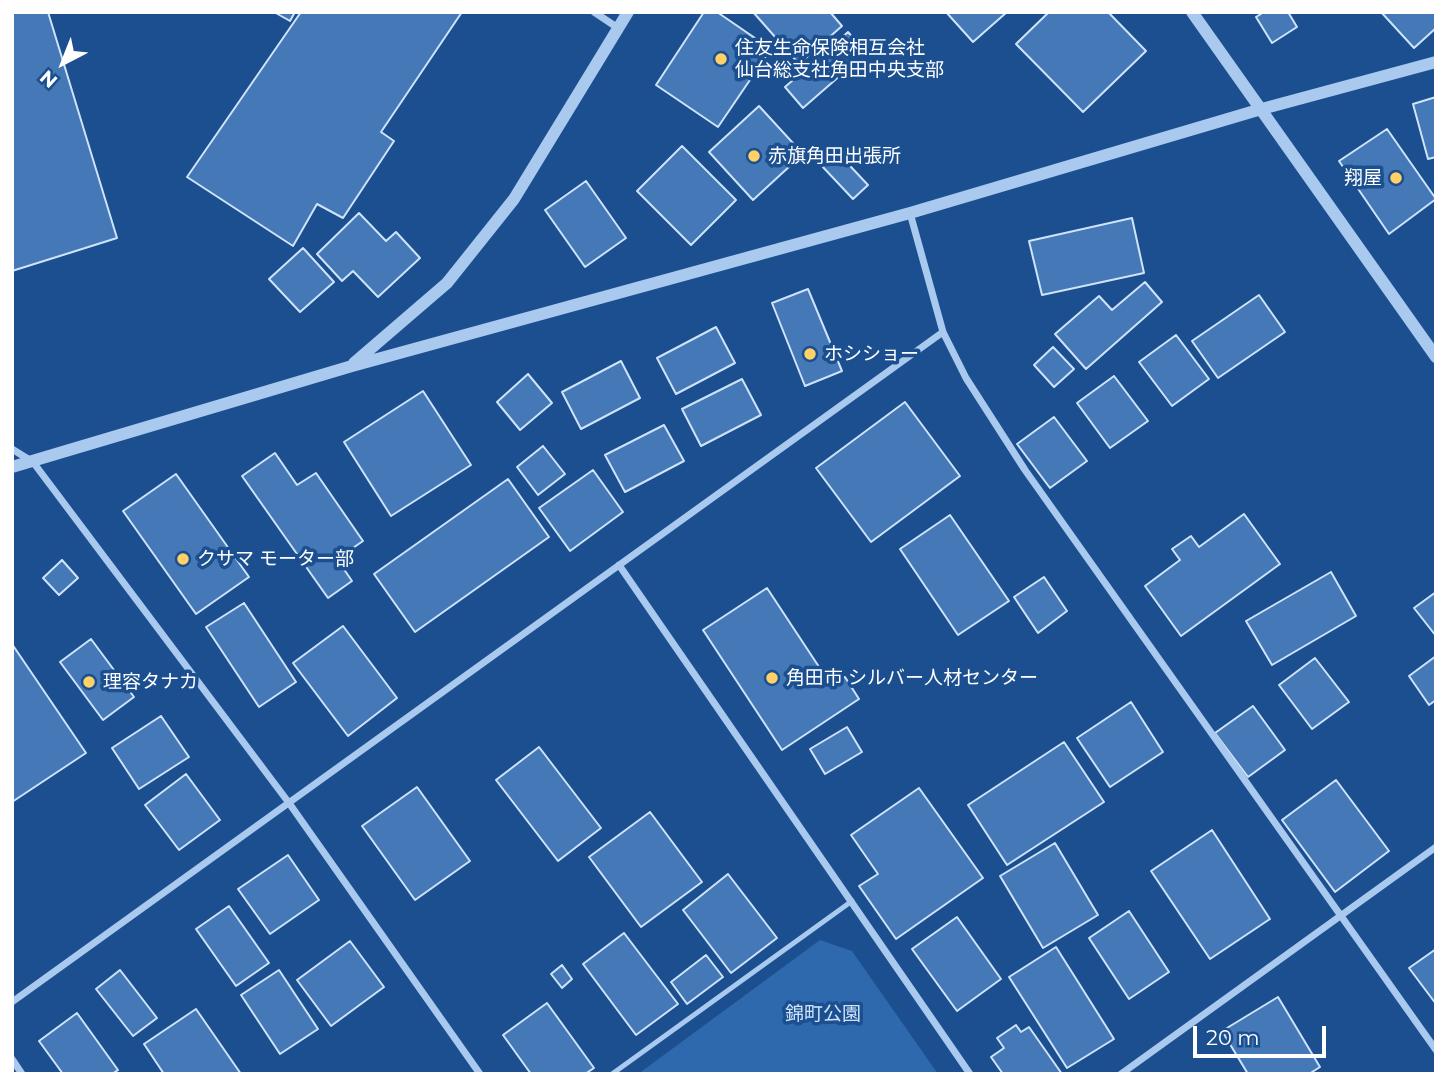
<!DOCTYPE html>
<html>
<head>
<meta charset="utf-8">
<style>
	body { margin:0 }
	#map { position:relative; width:1448px; height:1086px; overflow:hidden; background:#1b4f8f; font-family:Montserrat,sans-serif }
	canvas { display:block }
	.frame { position:absolute; inset:0; border:14px solid #fff; pointer-events:none }
	.north { position:absolute; left:28px; top:28px; width:70px; height:70px; -webkit-text-stroke:5px #1b4f8f; paint-order:stroke; rotate:222deg; font-size:19px; font-weight:700; line-height:28px; text-align:center; color:#fff }
	.north::after { content:''; display:block; margin:auto; width:24px; height:32px; background:#fff; clip-path:polygon(50% 0,100% 100%,50% 72%,0 100%) }
	.scale { position:absolute; left:1193px; top:1026px; width:133px; height:32px; box-sizing:border-box; border:4px solid #fff; border-top:0; padding-left:9px; font-size:21px; line-height:24px; white-space:nowrap; color:#fff; -webkit-text-stroke:5px #1b4f8f; paint-order:stroke }
</style>
</head>
<body>
<div id="map">
<canvas width="1448" height="1086"></canvas>
<div class="frame"></div>
<div class="north">N</div>
<div class="scale">20 m</div>
</div>
<script>
const context = document.querySelector('canvas').getContext('2d');
context.lineJoin = 'round';
function fillPath(path, color) { context.fillStyle = color; context.fill(path, 'evenodd'); }
const poly = rows => new Path2D(rows.map(r => 'M' + r).join(''));
function trace(path, color, width, dash) { context.strokeStyle = color; context.lineWidth = width; context.lineCap = dash ? 'butt' : 'round'; context.setLineDash(dash || []); context.stroke(path); }
function label(font, color, halo, rows, align = 'center') {
  context.font = font + ' Montserrat,"Noto Sans JP",sans-serif'; context.lineWidth = 7; context.setLineDash([]); context.textBaseline = 'middle'; context.strokeStyle = halo; context.fillStyle = color; for (const [text, x, y, turn = 0] of rows) {
    context.save(); context.translate(x, y); context.rotate((+turn || 0) * Math.PI / 180); context.textAlign = isNaN(turn) ? turn : align; if (halo) context.strokeText(text, 0, 0); context.fillText(text, 0, 0); context.restore();
  }
}
fillPath(poly([
	[820,940,852,951,938,1074,638,1074]
]), '#2e69ad');
const building = poly([
	[12,12,48,12,117,238,12,271,12,12],
	[274,12,295,12,290,21,274,12],
	[301,12,462,12,381,132,394,141,343,218,317,204,293,246,187,177,301,12],
	[704,12,717,12,771,49,718,127,656,85,704,12],
	[753,12,830,12,842,26,799,64,753,12],
	[946,12,1007,12,973,42,946,12],
	[1049,12,1108,12,1146,51,1083,112,1016,44,1049,12],
	[1264,12,1288,12,1297,27,1272,43,1256,17,1264,12],
	[1381,12,1436,12,1436,28,1414,48,1381,12],
	[848,32,866,53,803,108,785,87,848,32],
	[1436,97,1436,157,1428,159,1413,104,1436,97],
	[759,106,803,154,753,200,709,152,759,106],
	[1387,129,1436,199,1389,234,1339,161,1387,129],
	[682,146,736,200,691,245,637,191,682,146],
	[835,150,868,185,853,199,820,164,835,150],
	[586,181,626,238,585,267,545,210,586,181],
	[359,213,386,241,396,232,420,258,378,297,353,271,342,281,317,254,359,213],
	[1132,218,1144,273,1042,295,1029,241,1132,218],
	[303,248,334,282,300,312,269,279,303,248],
	[1145,282,1162,302,1086,369,1055,334,1099,296,1112,310,1145,282],
	[808,289,842,371,805,386,772,303,808,289],
	[1259,295,1285,332,1218,378,1192,341,1259,295],
	[716,327,735,363,676,394,657,358,716,327],
	[1176,335,1209,379,1172,406,1139,362,1176,335],
	[1053,347,1074,369,1054,387,1034,365,1053,347],
	[621,361,640,398,581,429,562,392,621,361],
	[528,374,552,403,520,430,497,402,528,374],
	[1114,376,1148,421,1110,448,1077,403,1114,376],
	[742,379,761,415,701,446,682,409,742,379],
	[423,391,471,465,391,516,344,442,423,391],
	[905,402,960,476,871,542,816,468,905,402],
	[1054,417,1087,461,1050,488,1017,444,1054,417],
	[664,425,684,461,625,492,605,455,664,425],
	[543,446,565,474,538,495,517,467,543,446],
	[275,453,297,485,316,473,363,541,337,559,352,581,328,598,242,476,275,453],
	[593,470,623,512,570,551,539,508,593,470],
	[176,474,249,577,196,614,123,511,176,474],
	[508,479,549,537,415,632,374,574,508,479],
	[1244,514,1280,564,1181,636,1145,586,1180,560,1172,549,1191,536,1199,547,1244,514],
	[950,515,1009,601,958,635,900,549,950,515],
	[62,560,78,578,59,595,43,578,62,560],
	[1331,572,1356,616,1272,665,1246,621,1331,572],
	[1044,577,1067,611,1038,633,1014,597,1044,577],
	[767,588,829,682,845,677,859,699,782,750,703,630,767,588],
	[1436,592,1436,636,1414,608,1436,592],
	[244,603,296,682,259,707,206,627,244,603],
	[343,626,397,698,348,736,293,663,343,626],
	[91,639,134,697,103,720,60,662,91,639],
	[12,644,86,753,12,802,12,644],
	[1436,656,1436,700,1429,705,1409,676,1436,656],
	[1315,658,1349,702,1312,729,1279,685,1315,658],
	[1131,702,1163,752,1110,787,1077,738,1131,702],
	[1253,706,1285,750,1248,777,1215,733,1253,706],
	[161,716,189,757,139,789,112,748,161,716],
	[847,727,862,752,825,774,810,749,847,727],
	[1064,742,1104,802,1007,865,968,805,1064,742],
	[539,747,601,828,558,861,496,780,539,747],
	[186,774,220,820,179,850,145,805,186,774],
	[1336,780,1389,851,1335,892,1282,820,1336,780],
	[417,787,470,861,415,900,362,826,417,787],
	[919,788,983,878,896,939,859,886,878,874,851,835,919,788],
	[650,812,702,882,641,927,589,857,650,812],
	[1212,830,1270,919,1210,959,1151,871,1212,830],
	[1055,843,1098,915,1043,948,1000,876,1055,843],
	[288,855,319,900,270,934,238,889,288,855],
	[728,874,777,938,731,973,683,910,728,874],
	[229,906,269,963,236,986,196,929,229,906],
	[1129,911,1169,972,1129,999,1089,938,1129,911],
	[957,917,1001,979,957,1011,912,949,957,917],
	[624,933,678,1004,636,1035,583,964,624,933],
	[350,941,384,987,331,1026,297,980,350,941],
	[1056,947,1114,1039,1067,1068,1009,977,1056,947],
	[1436,949,1436,1004,1409,968,1436,949],
	[706,955,723,977,687,1004,671,982,706,955],
	[562,965,572,979,562,988,551,974,562,965],
	[120,970,157,1018,133,1036,96,989,120,970],
	[279,970,318,1029,280,1054,241,995,279,970],
	[1278,997,1320,1067,1309,1074,1248,1074,1222,1031,1278,997],
	[547,1003,594,1068,585,1074,531,1074,503,1035,547,1003],
	[196,1009,241,1074,164,1074,144,1044,196,1009],
	[77,1013,118,1070,112,1074,63,1074,39,1041,77,1013],
	[1016,1025,1021,1032,1029,1027,1062,1074,1003,1074,991,1057,1004,1048,997,1038,1016,1025]
]);
fillPath(building, '#4478b7');
trace(building, '#cfe3fa', 2);
trace(poly([
	[612,1074,852,901]
]), '#a9c9ee', 5);
trace(poly([
	[594,12,618,28],
	[910,213,943,332,966,378,1025,470,1436,1050],
	[12,449,33,462,289,803,480,1074],
	[619,565,970,1074],
	[12,1002,943,332],
	[12,1059,22,1074],
	[1121,1074,1436,847]
]), '#a9c9ee', 7);
trace(poly([
	[1192,12,1436,357],
	[354,363,447,283,514,199,628,12],
	[12,467,352,366,910,213,1258,110,1436,62]
]), '#a9c9ee', 12);
for (const [x, y, r, color] of [
	[721,59,7,"#ffd166"],
	[754,156,7,"#ffd166"],
	[1396,178,7,"#ffd166"],
	[810,354,7,"#ffd166"],
	[183,559,7,"#ffd166"],
	[772,678,7,"#ffd166"],
	[89,682,7,"#ffd166"]
]) { const dot = new Path2D(); dot.arc(x, y, r, 0, 2 * Math.PI); context.fillStyle = color; context.fill(dot); trace(dot, '#1b4f8f', 2.5); }
label('19px', '#fff', '#1b4f8f', [
	["住友生命保険相互会社",735,48],
	["仙台総支社角田中央支部",735,70],
	["赤旗角田出張所",768,156],
	["翔屋",1382,178,"right"],
	["ホシショー",824,354],
	["クサマ モーター部",197,559],
	["角田市 シルバー人材センター",786,678],
	["理容タナカ",103,682]
], 'left');
label('19px', '#cfe3fa', '#1b4f8f', [
	["錦町公園",823,1014]
]);
</script>
</body>
</html>
